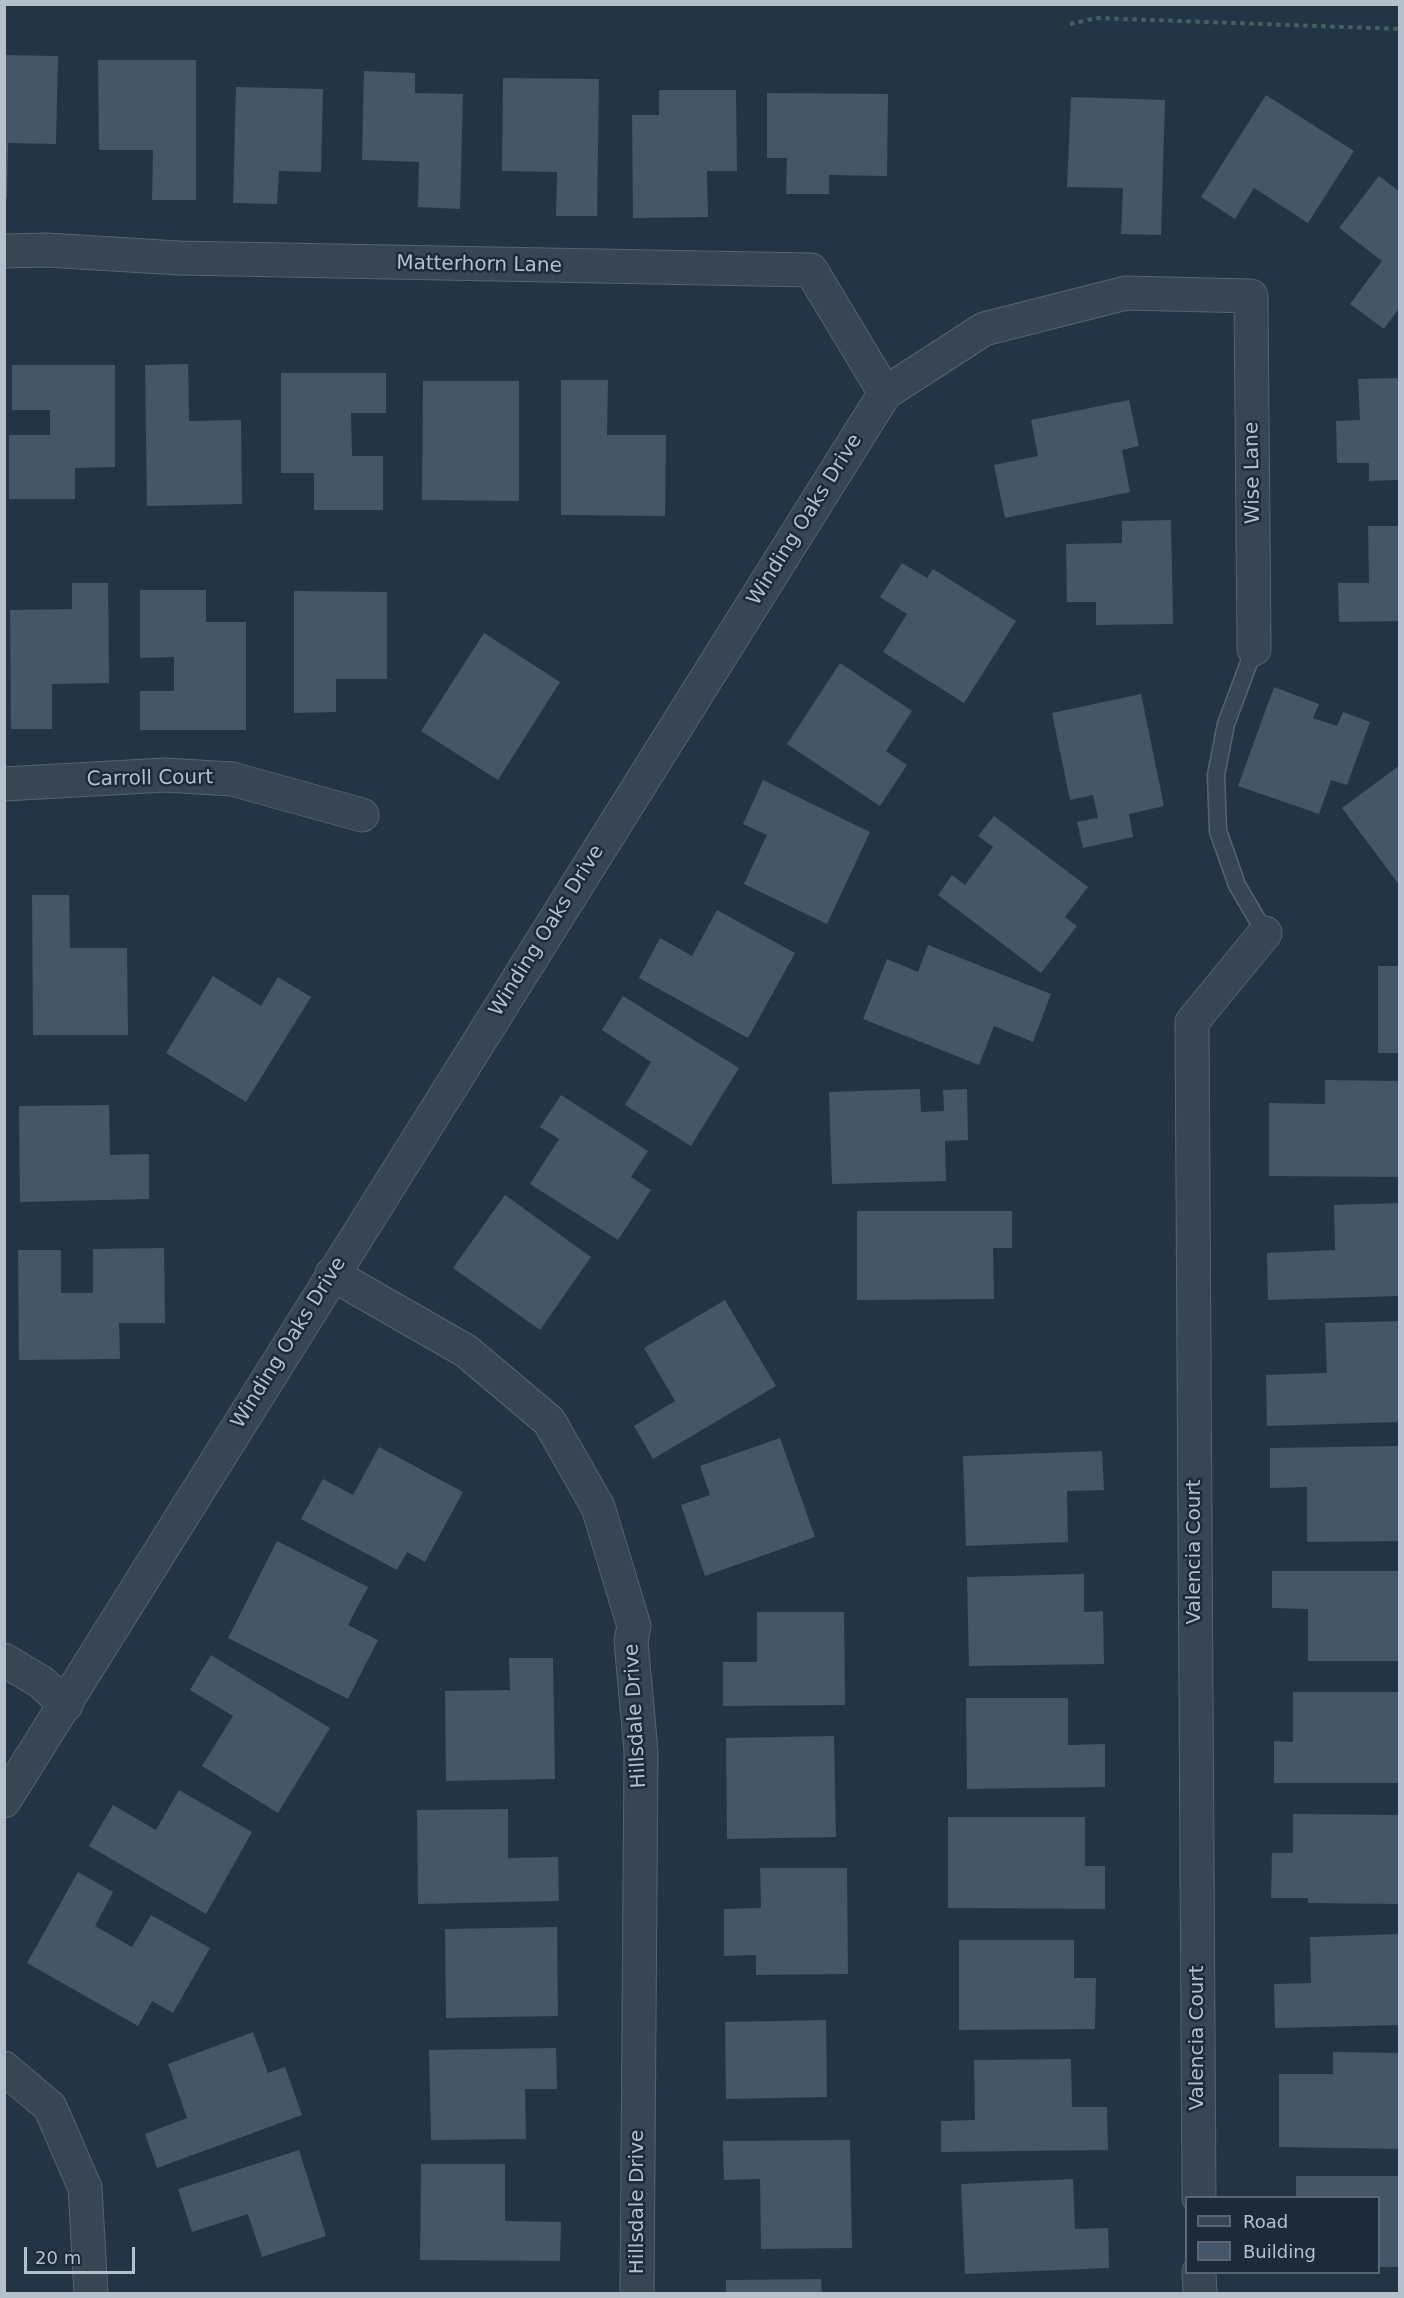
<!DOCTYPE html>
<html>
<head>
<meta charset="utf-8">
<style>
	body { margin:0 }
	#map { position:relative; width:1404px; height:2298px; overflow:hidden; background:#233444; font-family:"DejaVu Sans",sans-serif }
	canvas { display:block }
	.frame { position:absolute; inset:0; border:6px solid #b5c0cd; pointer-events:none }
	.legend { position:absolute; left:1185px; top:2196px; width:195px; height:78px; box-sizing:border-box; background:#1d2a39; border:2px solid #5a6674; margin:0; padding:8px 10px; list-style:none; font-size:18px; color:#b5c0cd }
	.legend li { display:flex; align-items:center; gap:12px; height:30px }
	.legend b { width:30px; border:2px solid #5a6674 }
	.scale { position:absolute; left:24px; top:2247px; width:111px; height:27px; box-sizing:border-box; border:3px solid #b5c0cd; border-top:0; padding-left:8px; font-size:18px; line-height:21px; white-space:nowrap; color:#b5c0cd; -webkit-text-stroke:4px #1d2a39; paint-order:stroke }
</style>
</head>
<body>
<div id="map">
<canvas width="1404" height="2298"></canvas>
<div class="frame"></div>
<ul class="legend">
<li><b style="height:8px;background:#384553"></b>Road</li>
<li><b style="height:16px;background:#445668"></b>Building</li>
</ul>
<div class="scale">20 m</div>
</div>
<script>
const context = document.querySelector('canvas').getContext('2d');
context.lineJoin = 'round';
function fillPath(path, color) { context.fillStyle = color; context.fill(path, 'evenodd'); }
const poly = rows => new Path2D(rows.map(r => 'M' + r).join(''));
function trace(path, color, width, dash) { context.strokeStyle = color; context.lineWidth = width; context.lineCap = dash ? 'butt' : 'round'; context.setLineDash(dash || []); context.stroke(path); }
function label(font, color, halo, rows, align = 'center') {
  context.font = font + ' "DejaVu Sans",sans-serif'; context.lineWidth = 5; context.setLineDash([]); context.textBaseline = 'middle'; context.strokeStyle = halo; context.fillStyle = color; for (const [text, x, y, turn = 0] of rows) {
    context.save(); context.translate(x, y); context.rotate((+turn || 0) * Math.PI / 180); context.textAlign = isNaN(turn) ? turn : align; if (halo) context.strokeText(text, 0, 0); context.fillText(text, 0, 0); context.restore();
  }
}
fillPath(poly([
	[5,55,58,56,56,144,8,143,7,199,5,199],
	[98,60,196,60,196,200,152,200,153,150,99,150],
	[364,71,415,73,415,93,463,94,460,209,418,207,419,162,362,160],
	[503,78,599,79,597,216,556,216,557,172,502,171],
	[236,87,323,89,321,172,279,171,277,204,233,203],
	[659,90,736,90,737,171,707,171,708,217,633,218,632,115,659,115],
	[767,93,888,94,887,176,829,175,829,194,786,194,787,158,767,158],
	[1266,95,1354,151,1308,223,1254,188,1235,219,1201,197],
	[1071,97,1165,100,1161,235,1121,234,1123,188,1067,187],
	[1379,176,1400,192,1400,307,1384,329,1350,304,1382,261,1339,228],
	[188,364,189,421,241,420,242,504,147,506,145,365],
	[12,365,115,365,115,467,75,468,75,499,9,499,9,435,50,435,50,410,12,410],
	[281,373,386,373,386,413,351,413,352,456,383,456,383,510,314,510,314,473,281,473],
	[1400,378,1400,480,1369,481,1369,463,1337,463,1336,421,1360,420,1358,379],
	[561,380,608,380,607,435,666,435,665,516,561,515],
	[423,381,519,381,519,501,422,500],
	[1129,400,1139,446,1122,450,1130,492,1005,518,994,465,1038,456,1031,420],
	[1171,520,1173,624,1096,625,1096,602,1067,602,1066,544,1122,543,1122,521],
	[1368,526,1400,526,1400,621,1339,622,1338,583,1369,583],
	[902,563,927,578,933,569,1016,621,964,703,883,652,907,614,880,597],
	[72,583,108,583,109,683,52,684,52,729,11,729,10,610,72,609],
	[140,590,206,590,206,622,246,622,246,730,140,730,140,691,174,691,174,657,140,658],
	[294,591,387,592,387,679,336,679,336,712,294,713],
	[484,633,560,682,498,780,421,731],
	[840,663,912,711,886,751,907,765,880,806,787,744],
	[1274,687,1319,704,1313,718,1337,726,1343,712,1370,722,1347,785,1331,780,1319,814,1238,786],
	[1141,694,1164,806,1129,814,1133,837,1083,848,1077,822,1098,818,1093,795,1070,800,1052,713],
	[1400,765,1400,886,1342,808],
	[763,780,870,832,827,924,744,884,767,835,743,824],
	[994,816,1088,887,1065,917,1077,926,1041,973,938,895,952,875,965,885,993,847,978,836],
	[32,895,69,895,70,948,127,948,128,1035,33,1035],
	[717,910,795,953,748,1038,639,978,660,938,692,956],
	[928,945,1051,994,1033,1042,994,1026,979,1065,863,1019,887,959,918,972],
	[1378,966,1400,966,1400,1053,1378,1053],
	[213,976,261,1006,278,977,311,997,246,1102,166,1053],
	[623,996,739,1068,691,1146,625,1105,651,1062,602,1030],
	[1325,1080,1400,1081,1400,1177,1269,1176,1269,1103,1325,1104],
	[920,1089,921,1112,944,1111,943,1090,967,1089,968,1140,945,1141,946,1181,832,1184,829,1092],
	[561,1095,648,1151,631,1177,651,1190,618,1240,530,1184,559,1139,540,1127],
	[109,1105,110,1155,149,1154,149,1199,20,1202,19,1106],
	[505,1195,591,1257,540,1330,453,1268],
	[1400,1203,1400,1296,1268,1300,1267,1253,1335,1250,1334,1205],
	[857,1211,1012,1211,1012,1248,993,1248,994,1299,857,1300],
	[164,1248,165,1323,119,1323,120,1359,19,1360,18,1250,61,1250,61,1293,93,1293,93,1249],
	[725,1300,776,1386,653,1459,634,1426,675,1401,644,1348],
	[1400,1321,1400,1422,1267,1426,1266,1375,1327,1373,1325,1323],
	[780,1438,815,1537,705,1576,681,1505,710,1495,700,1466],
	[1400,1446,1400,1541,1307,1542,1307,1487,1270,1488,1270,1448],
	[379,1447,463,1492,425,1562,407,1552,397,1570,301,1519,323,1479,353,1495],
	[1102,1451,1104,1490,1067,1491,1068,1542,966,1546,963,1456],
	[277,1541,368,1587,348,1625,378,1640,348,1699,228,1638],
	[1272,1571,1400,1571,1400,1661,1308,1661,1308,1609,1272,1608],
	[1084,1574,1084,1612,1103,1611,1104,1664,969,1666,967,1577],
	[757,1612,844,1612,845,1705,723,1706,723,1662,757,1662],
	[211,1655,330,1728,278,1813,202,1766,233,1716,190,1690],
	[509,1658,553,1658,555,1779,446,1781,445,1691,510,1690],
	[1293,1692,1400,1692,1400,1783,1274,1783,1274,1741,1293,1742],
	[966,1698,1068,1698,1068,1745,1105,1744,1105,1787,967,1789],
	[834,1736,836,1837,727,1839,726,1738],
	[179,1790,252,1832,206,1914,89,1846,113,1805,156,1830],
	[508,1809,508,1858,558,1857,559,1901,418,1904,417,1810],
	[1293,1814,1400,1815,1400,1904,1308,1903,1308,1898,1271,1898,1272,1853,1293,1853],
	[948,1817,1085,1817,1085,1866,1105,1866,1105,1909,948,1908],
	[760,1868,847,1868,848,1974,756,1975,756,1955,724,1956,724,1909,761,1908],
	[78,1872,113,1892,95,1926,132,1947,151,1915,210,1948,173,2013,152,2001,138,2026,27,1963],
	[557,1927,558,2016,446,2018,445,1929],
	[1400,1934,1400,2025,1275,2028,1274,1984,1311,1983,1310,1937],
	[959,1940,1074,1940,1074,1978,1096,1978,1095,2029,959,2030],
	[826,2020,827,2097,726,2099,725,2022],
	[253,2032,268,2073,285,2067,302,2115,157,2168,145,2134,187,2118,168,2064],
	[556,2048,557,2089,525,2089,526,2139,431,2140,429,2050],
	[1333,2052,1400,2053,1400,2149,1279,2147,1279,2074,1333,2074],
	[1071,2059,1072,2107,1107,2107,1108,2150,941,2152,941,2121,975,2120,974,2060],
	[850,2140,852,2248,761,2249,760,2179,724,2180,723,2141],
	[299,2150,326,2236,262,2257,248,2214,192,2232,178,2189],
	[421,2164,505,2164,505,2221,561,2222,560,2261,420,2260],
	[1296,2176,1400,2176,1400,2267,1378,2267,1378,2198,1296,2198],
	[1073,2179,1075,2229,1108,2228,1109,2268,965,2274,961,2184],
	[821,2279,822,2294,726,2294,726,2280]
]), '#445668');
const service = poly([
	[1254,649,1226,724,1216,775,1218,831,1237,885,1265,933]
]);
const minor = poly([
	[4,251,47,250,178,258,811,270,885,393],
	[4,784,165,775,232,779,362,815],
	[332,1274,466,1351,549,1421,598,1507,634,1626,631,1641,641,1751,637,2294],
	[4,1660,41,1682,66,1705],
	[4,1801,885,393,984,329,1126,293,1251,296,1254,649],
	[4,2068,50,2107,85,2188,91,2294],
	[1199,2198,1192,1022,1265,933],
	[1199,2272,1200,2294]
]);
trace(service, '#566371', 19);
trace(minor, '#566371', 35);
trace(poly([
	[1070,24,1096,18,1400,29]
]), '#446061', 4, [4.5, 4.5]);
trace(service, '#384553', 16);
trace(minor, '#384553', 33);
label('20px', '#b5c0cd', '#1d2a39', [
	["Matterhorn Lane",479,265,1],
	["Wise Lane",1253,473,-91],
	["Winding Oaks Drive",805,520,-58],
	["Carroll Court",150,779,-1],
	["Winding Oaks Drive",547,931,-58],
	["Winding Oaks Drive",289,1343,-58],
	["Valencia Court",1195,1552,-90],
	["Hillsdale Drive",636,1716,-93],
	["Valencia Court",1198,2038,-90],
	["Hillsdale Drive",638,2202,-90]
]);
</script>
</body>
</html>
